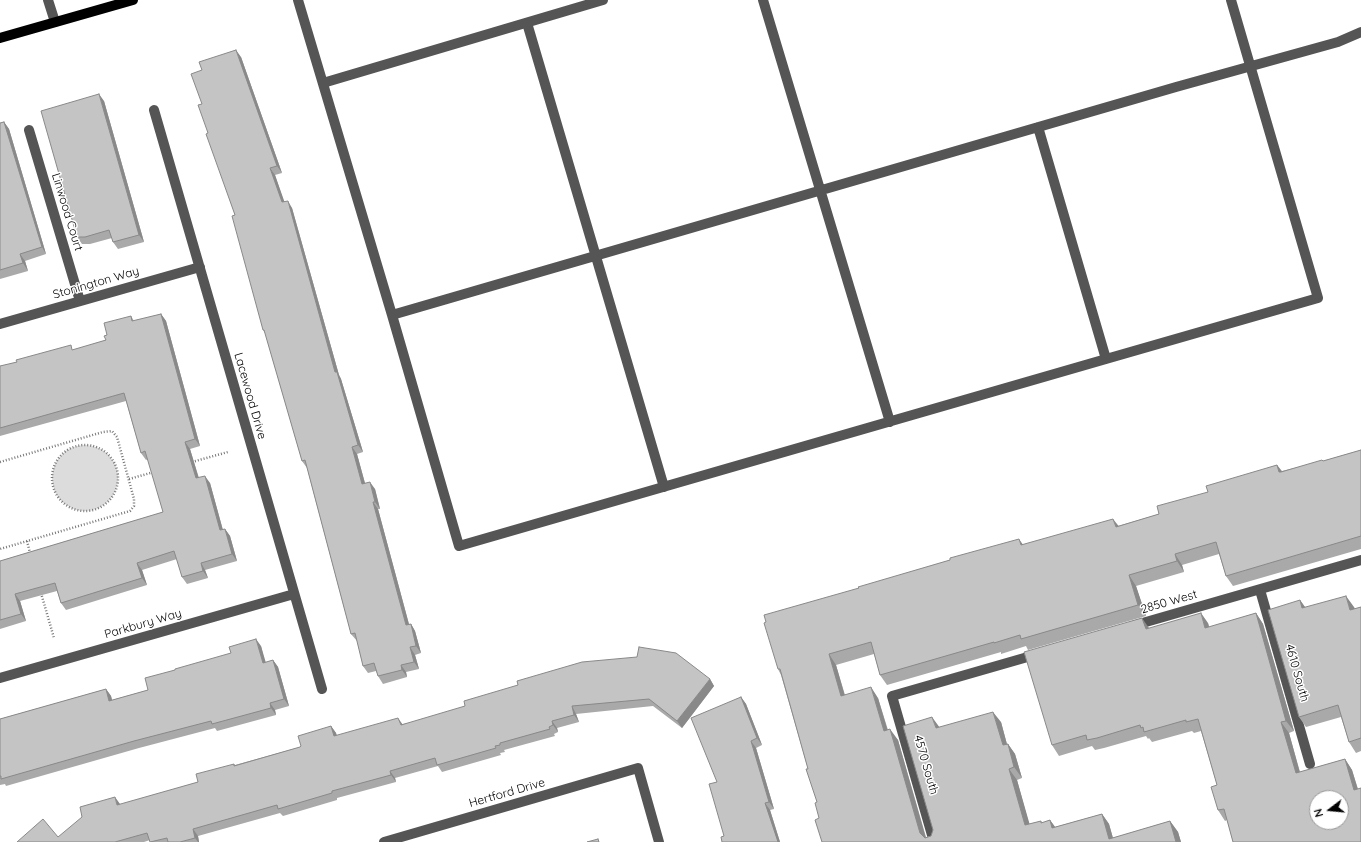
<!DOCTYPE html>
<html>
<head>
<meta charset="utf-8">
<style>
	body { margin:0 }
	#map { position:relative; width:1361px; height:842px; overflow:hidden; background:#fff; font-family:Quicksand,sans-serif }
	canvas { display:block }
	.north { position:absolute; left:1309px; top:790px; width:40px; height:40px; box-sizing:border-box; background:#fff; border:1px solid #999; border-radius:50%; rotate:254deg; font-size:11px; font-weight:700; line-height:16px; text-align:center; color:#000 }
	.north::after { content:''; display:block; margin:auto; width:14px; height:18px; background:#000; clip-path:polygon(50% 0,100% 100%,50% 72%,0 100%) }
</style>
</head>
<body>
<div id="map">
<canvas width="1361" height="842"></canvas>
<div class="north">N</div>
</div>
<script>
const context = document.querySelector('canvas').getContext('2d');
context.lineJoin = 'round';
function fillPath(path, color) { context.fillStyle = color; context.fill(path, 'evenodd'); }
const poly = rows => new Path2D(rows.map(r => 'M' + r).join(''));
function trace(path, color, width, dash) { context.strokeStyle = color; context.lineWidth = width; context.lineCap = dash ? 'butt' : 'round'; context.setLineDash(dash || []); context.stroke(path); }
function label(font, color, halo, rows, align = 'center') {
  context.font = font + ' Quicksand,sans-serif'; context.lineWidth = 3; context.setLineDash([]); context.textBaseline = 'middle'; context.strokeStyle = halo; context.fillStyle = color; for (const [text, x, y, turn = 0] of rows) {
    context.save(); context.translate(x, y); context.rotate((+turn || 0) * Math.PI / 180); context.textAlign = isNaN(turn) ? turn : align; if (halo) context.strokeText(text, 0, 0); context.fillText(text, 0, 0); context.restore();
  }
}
fillPath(poly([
	'52 478a33 33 0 1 1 66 0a33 33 0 1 1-66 0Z'
]), '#dcdcdc');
trace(poly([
	'52 478a33 33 0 1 1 66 0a33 33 0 1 1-66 0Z',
	[0,462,103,432,112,431,117,437,134,499,134,506,130,511,0,549],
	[192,462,228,452],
	[129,479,154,472],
	[27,541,30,553],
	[41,593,54,638]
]), '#777', 2.5, [1, 2]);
trace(poly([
	[48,0,55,22],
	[298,0,392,315,459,546,1106,359,1038,127],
	[763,0,890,422],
	[527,23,664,487],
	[323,83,603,0],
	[154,110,322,689],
	[29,130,80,301],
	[392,315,1176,87,1338,42,1361,32],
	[0,324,200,267],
	[1106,359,1318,298,1231,0],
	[1260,590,1310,764],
	[1132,626,1361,560],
	[0,678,294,594],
	[384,842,638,768,659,842],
	[934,842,892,696,1038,654]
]), '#555', 10);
trace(poly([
	[0,38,133,0]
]), '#000', 10);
fillPath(poly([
	[241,57,282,173,275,175,284,202,292,208,339,375,341,379,363,452,357,454,365,483,375,489,380,509,378,509,409,624,411,624,415,631,421,653,415,655,419,669,406,672,407,677,383,684,378,676,376,671,368,673,363,666,357,641,351,634,307,468,302,461,265,333,263,330,235,215,208,133,202,104,202,70],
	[104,101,144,242,118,249,113,242,112,238,90,244,82,244,77,237],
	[4,122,9,129,46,254,25,261,28,271,0,279,0,123],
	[161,314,166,321,200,446,190,449,199,478,210,483,223,530,225,529,230,536,237,561,205,570,208,578,187,584,182,577,177,559,142,570,147,585,66,610,61,603,57,591,20,601,26,621,0,629,0,561,163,512,148,459,146,460,141,453,126,401,0,436,0,366,74,350,106,340,107,335,131,316,134,321],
	[1361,450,1361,549,1233,586,1226,576,1219,554,1182,565,1184,572,1136,586,1146,616,1028,650,1026,646,1001,654,1001,652,887,685,880,675,874,654,836,665,845,695,878,698,888,730,898,740,926,837,931,836,933,830,939,727,1001,722,1007,744,1008,744,1015,754,1022,778,1017,780,1029,824,1041,821,1042,823,1050,820,1055,827,1102,814,1109,824,1113,838,1170,821,1178,832,1181,842,822,842,817,802,808,769,781,675,778,669,859,588,950,560,1023,545,1118,526,1159,514,1208,492,1277,465,1282,471,1323,461],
	[1300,600,1305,607,1354,607,1355,609,1361,607,1361,751,1356,753,1349,742,1341,717,1306,727,1299,717],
	[1256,613,1263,624,1294,731,1289,733,1300,772,1345,759,1352,770,1358,789,1361,842,1233,842,1227,820,1225,821,1218,810,1217,785,1201,731,1194,733,1192,731,1152,742,1149,738,1148,739,1146,736,1104,748,1095,750,1092,746,1059,756,1052,745,1149,628,1208,623,1209,627],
	[261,646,265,663,273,660,278,667,289,706,275,710,276,715,217,731,215,728,139,748,6,786,5,784,0,785,0,719,106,689,111,696,112,700,148,690],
	[710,679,714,686,682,728,653,706,576,714,579,722,557,728,558,732,554,734,555,736,504,750,505,752,500,753,501,755,442,772,438,766,395,778,396,782,337,798,337,800,283,816,280,813,198,836,199,842,150,842,150,840,144,842,17,842,58,837,120,805,198,782,234,764,235,765,300,747,331,726,336,733,337,736,403,724],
	[741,697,746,704,762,745,756,748,774,809,770,810,780,842,722,842,724,836,717,782]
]), '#a9a9a9');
fillPath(poly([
	[236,50,241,57,282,173,277,166],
	[99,94,104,101,144,242,139,235],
	[4,122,9,129,46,254,42,247],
	[270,168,275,175,287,209,282,202],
	[288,201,292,208,339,375,341,379,363,452,358,445,335,372],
	[20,254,25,261,28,271,23,263],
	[161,314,166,321,200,446,195,439],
	[185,442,190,449,201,486,196,478],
	[352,447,357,454,367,491,362,484],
	[1277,465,1285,476,1279,472],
	[205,476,210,483,225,538,220,530],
	[370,482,375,489,380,509,375,502],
	[373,502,378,509,411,632,406,625],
	[1113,519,1121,529,1116,527],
	[225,529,230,536,237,561,232,554],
	[1019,539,1026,549,1021,545],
	[1175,554,1182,565,1184,572,1177,561],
	[137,563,142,570,147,585,142,578],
	[201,563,205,570,208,578,203,571],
	[1129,575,1136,586,1146,616,1138,605],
	[15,594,20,601,26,621,21,614],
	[1346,596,1354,607,1358,620,1350,610],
	[1300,600,1307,610,1302,608],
	[1201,613,1208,623,1212,638,1205,628],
	[1256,613,1263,624,1294,731,1286,721],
	[1142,618,1149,628,1146,629],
	[411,624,415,631,421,653,416,646],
	[256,639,261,646,268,670,263,663],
	[410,647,415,655,419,669,414,662],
	[829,654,836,665,848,707,841,696],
	[273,660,278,667,289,706,284,699],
	[401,665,406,672,407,677,402,670],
	[710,679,714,686,682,728,677,721],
	[871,687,878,698,891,742,884,731],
	[106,689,111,696,114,708,109,701],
	[741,697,746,704,762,745,757,738],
	[270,703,275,710,276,715,271,708],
	[572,706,576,714,579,722,574,715],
	[993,712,1001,722,1010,756,1003,745],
	[932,717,940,728,936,728],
	[398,718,403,725,401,725],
	[552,721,557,728,558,732,553,725],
	[1281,722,1289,733,1303,784,1296,773],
	[331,726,336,733,339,744,334,736],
	[890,729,898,740,927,842,920,833],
	[751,741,756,748,774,809,769,802],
	[1008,744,1015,754,1022,778,1014,767],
	[1345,759,1352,770,1361,800,1354,790],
	[1009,769,1017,780,1033,836,1025,825],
	[390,771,395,778,396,782,391,775],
	[115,797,120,804,122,812,117,805],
	[765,803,770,810,780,842,778,842],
	[1102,814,1109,824,1114,842,1109,839],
	[1050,820,1058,831,1052,828],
	[1170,821,1178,832,1181,842,1176,842],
	[193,829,198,836,199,842,198,842,195,838]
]), '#898989');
const building = poly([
	[236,50,277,166,270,168,282,202,288,201,335,372,337,372,358,445,352,447,362,484,370,482,375,502,373,502,406,625,411,624,416,646,410,647,414,662,401,665,402,670,378,676,374,663,363,666,355,633,351,634,305,460,302,461,264,330,263,330,232,216,235,215,206,134,208,133,198,105,202,104,191,74,202,70,199,62,236,50],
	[99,94,139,235,113,242,109,230,85,237,77,237,41,111,99,94],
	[4,122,42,247,20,254,23,263,0,270,0,123,4,122],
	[161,314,195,439,185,442,196,478,205,476,220,530,225,529,232,554,201,563,203,571,182,577,174,551,137,563,142,578,61,603,55,583,15,594,21,614,0,620,0,561,163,512,145,451,141,453,124,393,0,428,0,366,17,362,16,360,71,345,72,350,106,340,104,336,107,335,104,323,131,316,132,321,161,314],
	[1361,450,1361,536,1226,576,1216,542,1175,554,1177,561,1129,575,1138,605,1021,639,1020,635,994,643,994,642,880,675,871,642,829,654,841,696,871,687,884,731,890,729,920,833,925,838,931,836,933,830,903,726,932,717,936,728,993,712,1003,745,1008,744,1014,767,1009,769,1025,825,1041,821,1041,823,1050,820,1052,828,1102,814,1109,839,1170,821,1176,842,822,842,815,820,819,818,815,803,817,802,806,769,808,769,780,669,778,669,764,623,766,622,764,615,859,588,858,587,950,560,950,558,1019,539,1021,545,1113,519,1116,527,1159,514,1157,506,1208,492,1206,486,1277,465,1279,472,1281,472,1322,460,1323,461,1361,450],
	[1346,596,1350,610,1361,607,1361,738,1349,742,1338,705,1299,717,1268,610,1300,600,1302,608,1346,596],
	[1201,613,1205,628,1256,613,1286,721,1281,722,1296,773,1345,759,1354,790,1361,788,1361,842,1233,842,1224,809,1218,810,1211,787,1217,785,1198,719,1186,722,1186,720,1144,732,1143,727,1141,728,1140,725,1097,738,1087,740,1086,735,1052,745,1024,652,1142,618,1146,629,1201,613],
	[1317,798,1341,798,1341,822,1317,822,1317,798],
	[256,639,263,663,273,660,284,699,270,703,271,708,212,724,211,721,134,741,1,779,1,776,0,776,0,719,106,689,109,701,148,690,145,678,175,670,175,669,231,653,229,647,256,639],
	[639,647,676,653,710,679,677,721,649,699,572,706,574,715,552,721,553,725,549,727,550,729,500,743,500,745,495,746,496,748,437,765,435,758,390,771,391,775,332,791,332,793,278,809,277,805,193,829,195,838,180,842,168,842,167,838,150,842,147,833,115,842,17,842,43,819,58,837,82,817,80,807,115,797,117,805,198,782,196,774,234,764,234,766,300,747,301,746,298,736,331,726,334,736,398,718,401,725,465,706,464,701,518,685,517,681,582,662,637,657,639,647],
	[741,697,757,738,751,741,769,802,765,803,778,842,722,842,721,837,724,836,709,784,717,782,691,718,741,697],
	[598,839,599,842,587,842,598,839]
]);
fillPath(building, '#c4c4c4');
trace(building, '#898989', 1);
label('12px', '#000', '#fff', [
	["Linwood Court",67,212,73],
	["Stonington Way",96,283,-16],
	["Lacewood Drive",250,396,74],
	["2850 West",1169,602,-16],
	["Parkbury Way",143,624,-16],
	["4610 South",1297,673,74],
	["4570 South",926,765,74],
	["Hertford Drive",507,793,-16]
]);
</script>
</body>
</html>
